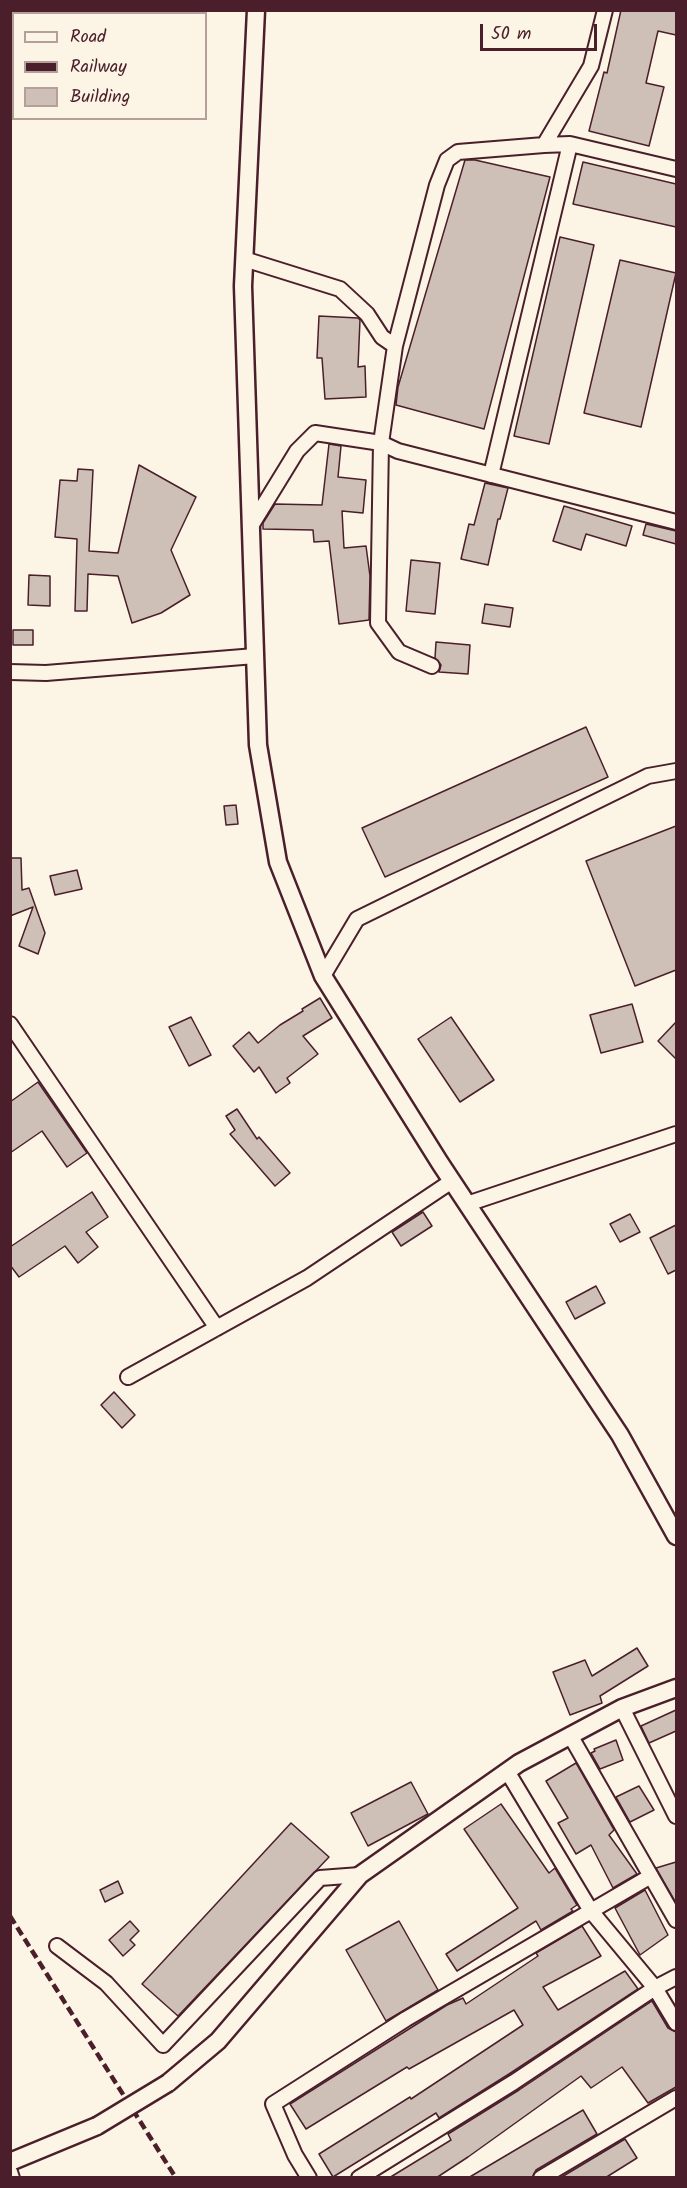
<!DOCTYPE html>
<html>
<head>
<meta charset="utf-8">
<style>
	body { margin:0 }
	#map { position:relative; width:687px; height:2188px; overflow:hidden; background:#fcf5e5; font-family:Kalam,sans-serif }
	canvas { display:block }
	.frame { position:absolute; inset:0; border:12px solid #4a1f2b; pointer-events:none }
	.legend { position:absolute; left:12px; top:12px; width:195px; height:108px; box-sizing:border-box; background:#fcf5e5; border:2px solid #b59f9b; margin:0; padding:8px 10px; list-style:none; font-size:18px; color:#4a1f2b }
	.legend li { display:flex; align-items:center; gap:12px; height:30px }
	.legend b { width:30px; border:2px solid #b59f9b }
	.scale { position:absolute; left:480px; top:24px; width:117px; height:27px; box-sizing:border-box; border:3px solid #4a1f2b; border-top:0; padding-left:8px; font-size:18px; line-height:21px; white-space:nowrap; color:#4a1f2b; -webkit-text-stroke:4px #fcf5e5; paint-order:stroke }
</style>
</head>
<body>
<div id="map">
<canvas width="687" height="2188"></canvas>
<div class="frame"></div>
<ul class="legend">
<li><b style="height:8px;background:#fcf5e5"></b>Road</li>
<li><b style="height:8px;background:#4a1f2b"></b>Railway</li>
<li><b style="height:16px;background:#cfc0b7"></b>Building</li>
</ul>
<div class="scale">50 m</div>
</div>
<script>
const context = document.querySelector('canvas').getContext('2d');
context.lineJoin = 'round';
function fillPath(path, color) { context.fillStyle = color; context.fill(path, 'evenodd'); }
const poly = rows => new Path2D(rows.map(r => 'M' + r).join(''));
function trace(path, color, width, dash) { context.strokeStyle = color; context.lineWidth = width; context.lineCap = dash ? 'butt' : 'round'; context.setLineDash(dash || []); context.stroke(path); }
const building = poly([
	[621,10,676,10,676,35,658,31,646,83,664,87,649,146,589,131,604,72,607,73,621,10],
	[465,160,475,160,550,177,484,429,396,405,398,387,465,160],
	[583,162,676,184,676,227,573,204,583,162],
	[560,237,594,245,549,444,514,436,560,237],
	[620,260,676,273,641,427,584,413,620,260],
	[319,316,358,318,360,320,358,367,365,366,366,397,325,399,322,358,317,358,319,316],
	[329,444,341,446,338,477,366,480,363,513,342,511,344,548,366,546,370,576,369,620,339,624,329,541,314,542,313,530,263,529,263,523,275,504,322,505,329,444],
	[139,465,196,497,171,550,190,595,161,613,132,623,118,576,88,574,87,611,75,611,77,539,55,537,60,480,77,481,78,469,93,470,89,551,118,553,139,465],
	[485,483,508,488,500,519,498,519,488,565,461,559,469,524,474,525,485,483],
	[564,506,632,526,626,546,586,534,581,550,553,541,564,506],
	[646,524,676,531,676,544,643,535,646,524],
	[411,560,440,563,435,614,406,611,411,560],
	[29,575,50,576,50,606,28,605,29,575],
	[485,604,513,608,510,627,482,623,485,604],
	[13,630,33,630,33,645,13,645,13,630],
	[436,642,470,645,468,674,439,672,441,665,435,658,436,642],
	[586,727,608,777,385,877,362,828,586,727],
	[236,805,238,824,226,825,224,806,236,805],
	[676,826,676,970,635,986,586,861,676,826],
	[10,858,21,858,22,890,29,888,45,933,38,954,19,946,33,907,10,916,10,858],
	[77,870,82,889,55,895,50,876,77,870],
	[320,998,332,1018,303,1036,318,1054,287,1078,290,1083,276,1093,259,1067,254,1072,233,1046,249,1032,258,1043,280,1025,303,1011,302,1009,320,998],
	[632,1004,643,1042,601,1053,590,1015,632,1004],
	[191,1017,211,1055,189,1066,169,1027,191,1017],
	[451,1017,494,1080,460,1102,418,1039,451,1017],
	[676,1022,676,1059,658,1041,676,1022],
	[38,1082,87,1153,67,1167,42,1131,10,1153,10,1102,38,1082],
	[237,1109,257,1139,259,1137,290,1173,275,1186,230,1134,235,1130,226,1116,237,1109],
	[92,1192,108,1217,86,1232,98,1247,78,1263,65,1246,19,1277,10,1265,10,1247,92,1192],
	[423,1212,432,1226,401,1246,392,1232,423,1212],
	[630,1214,640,1232,620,1242,610,1224,630,1214],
	[676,1225,676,1270,668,1274,650,1238,676,1225],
	[596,1286,605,1303,575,1319,566,1302,596,1286],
	[114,1392,135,1415,122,1428,101,1405,114,1392],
	[637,1648,648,1666,600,1696,602,1703,570,1715,553,1672,585,1660,592,1676,637,1648],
	[676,1710,676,1731,649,1743,641,1726,676,1710],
	[616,1740,623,1760,600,1769,591,1753,595,1751,594,1749,616,1740],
	[576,1763,614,1830,609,1835,637,1874,613,1888,591,1845,576,1854,558,1823,568,1818,546,1781,576,1763],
	[411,1782,428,1814,368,1846,351,1813,411,1782],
	[639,1786,654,1810,630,1822,616,1797,639,1786],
	[501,1804,549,1873,555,1868,577,1905,571,1909,573,1911,541,1930,536,1921,457,1971,446,1954,518,1908,464,1829,501,1804],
	[291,1823,329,1857,178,2016,142,1984,291,1823],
	[676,1862,676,1903,656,1868,676,1862],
	[118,1881,123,1893,105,1902,100,1890,118,1881],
	[645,1890,668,1935,640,1955,615,1908,645,1890],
	[130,1921,139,1931,130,1940,135,1945,123,1956,109,1940,130,1921],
	[399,1921,438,1990,386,2021,346,1950,399,1921],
	[582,1926,601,1956,543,1987,558,2010,625,1971,638,1989,509,2074,439,2118,436,2113,333,2177,319,2154,410,2097,411,2099,523,2025,514,2010,409,2069,407,2067,306,2129,290,2104,447,2005,463,1998,466,2004,538,1956,536,1953,582,1926],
	[652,2001,668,2028,676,2032,676,2087,648,2103,622,2067,591,2088,581,2076,468,2157,436,2178,389,2178,451,2140,448,2134,519,2090,652,2001],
	[583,2110,597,2134,536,2170,532,2178,468,2178,583,2110],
	[625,2139,637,2158,605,2178,560,2178,625,2139]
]);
fillPath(building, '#cfc0b7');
trace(building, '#4a1f2b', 1.5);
const minor = poly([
	[544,145,591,66,605,10],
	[244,259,340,289,367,314,382,337,395,346],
	[491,475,570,144],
	[251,526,297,451,315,433,381,443,398,451,676,522],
	[432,666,399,652,378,623,381,443,395,346,437,185,447,160,458,152,544,145,570,144,676,169],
	[10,672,46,673,255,656],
	[323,976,357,919,648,776,676,771],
	[10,1024,217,1328],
	[467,1204,676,1134],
	[128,1377,307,1278,452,1181],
	[622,1708,676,1816],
	[570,1735,676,1920],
	[507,1771,591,1911,655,1988,676,2023],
	[57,1946,106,1983,163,2045,320,1878,360,1875],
	[10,2172,12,2178],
	[309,2178,295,2155,273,2104,406,2019,651,1876],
	[359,2178,514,2082,655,1988,676,1977],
	[541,2178,676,2098]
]);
const tertiary = poly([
	[256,10,243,286,258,745,278,862,323,976,440,1163,620,1435,676,1536],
	[168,2083,218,2041,360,1875,519,1763,622,1708,676,1688],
	[10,2162,97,2126]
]);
trace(minor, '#4a1f2b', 18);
trace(tertiary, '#4a1f2b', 21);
trace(minor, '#fcf5e5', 14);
trace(tertiary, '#fcf5e5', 16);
trace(poly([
	[10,1916,176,2178]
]), '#4a1f2b', 4.5, [9, 4.5]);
const tertiaryBridge = poly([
	[97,2126,168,2083]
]);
trace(tertiaryBridge, '#4a1f2b', 21, []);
trace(tertiaryBridge, '#fcf5e5', 16);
</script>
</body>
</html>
